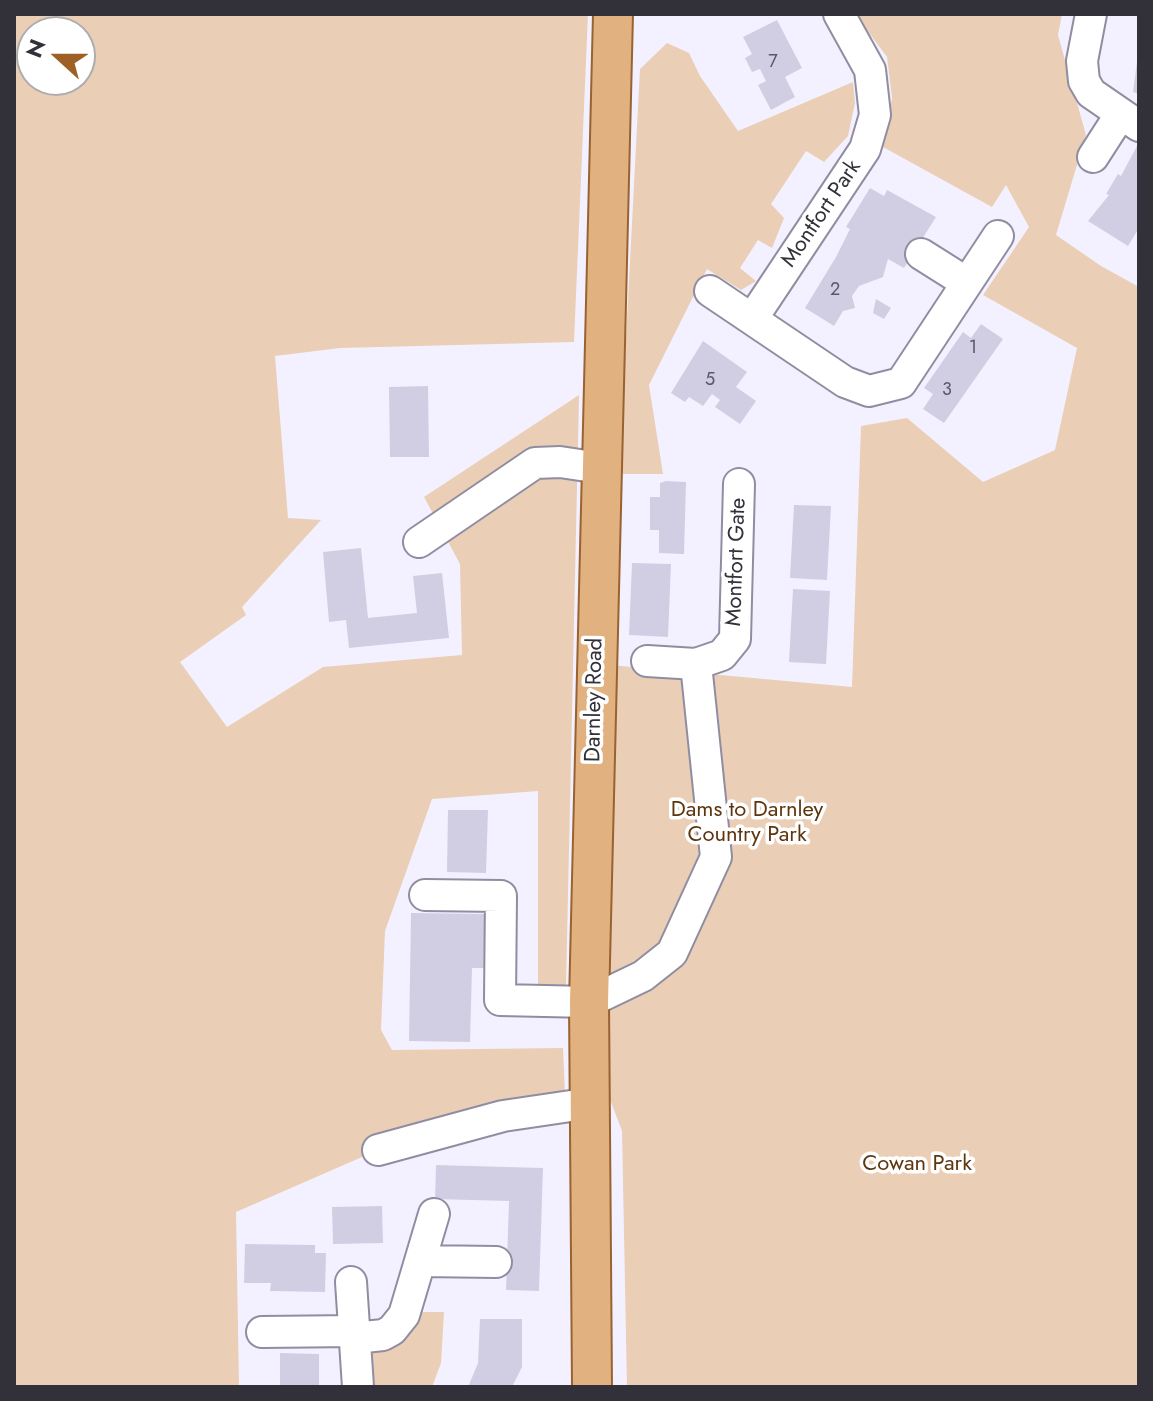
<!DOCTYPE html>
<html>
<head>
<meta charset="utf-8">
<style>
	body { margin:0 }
	#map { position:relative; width:1153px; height:1401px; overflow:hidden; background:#f3f1ff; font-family:Jost,sans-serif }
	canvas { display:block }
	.frame { position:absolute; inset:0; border:16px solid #323139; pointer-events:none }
	.north { position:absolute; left:16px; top:16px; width:80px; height:80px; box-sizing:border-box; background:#fff; border:2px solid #adadb0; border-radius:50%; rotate:291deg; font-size:22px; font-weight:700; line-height:32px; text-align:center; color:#323139 }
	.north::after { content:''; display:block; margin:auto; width:28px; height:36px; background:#9e6026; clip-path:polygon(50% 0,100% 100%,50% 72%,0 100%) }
</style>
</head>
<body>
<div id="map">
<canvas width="1153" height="1401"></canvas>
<div class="frame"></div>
<div class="north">N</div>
</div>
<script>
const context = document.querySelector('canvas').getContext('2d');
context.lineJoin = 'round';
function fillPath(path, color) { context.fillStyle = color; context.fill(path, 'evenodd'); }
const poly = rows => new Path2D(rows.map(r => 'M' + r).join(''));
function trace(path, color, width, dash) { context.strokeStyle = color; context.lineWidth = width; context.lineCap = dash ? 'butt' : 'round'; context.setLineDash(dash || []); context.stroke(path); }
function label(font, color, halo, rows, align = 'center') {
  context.font = font + ' Jost,sans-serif'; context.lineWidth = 7; context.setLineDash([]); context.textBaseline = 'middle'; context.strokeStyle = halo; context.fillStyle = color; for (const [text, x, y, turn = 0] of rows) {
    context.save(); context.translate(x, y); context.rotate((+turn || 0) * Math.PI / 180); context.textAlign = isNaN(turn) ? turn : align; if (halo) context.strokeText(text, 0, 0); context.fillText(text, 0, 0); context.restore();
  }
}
fillPath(poly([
	[14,14,588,14,574,342,340,348,275,356,288,518,321,520,242,607,246,615,180,662,227,727,323,667,462,655,460,564,424,497,579,395,566,985,538,985,538,791,432,799,385,931,381,1030,392,1050,563,1048,565,1095,378,1150,236,1212,239,1387,14,1387],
	[32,32,80,32,80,80,32,80],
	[855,14,1062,14,1058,35,1086,135,1056,235,1101,266,1139,287,1139,1387,627,1387,622,1131,589,1044,610,665,852,687,861,426,907,418,983,482,1055,450,1077,348,983,295,1029,227,1006,185,992,207,883,147,892,98,887,57],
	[667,43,689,53,700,76,738,131,853,82,855,103,848,136,824,162,806,151,771,204,784,218,772,248,758,240,740,268,756,281,741,290,707,269,649,385,663,474,619,474,640,69],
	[420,1312,444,1312,441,1363,432,1387,372,1387,369,1351,403,1338,414,1326]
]), '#ebceb6');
fillPath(poly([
	[777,20,802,68,785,77,795,97,771,110,758,85,766,81,760,69,752,72,745,58,752,54,743,37],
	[1138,54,1139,54,1139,94,1133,92],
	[1137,146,1139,228,1128,246,1088,221,1109,195,1106,194,1118,174,1121,176],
	[870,188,884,196,887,190,936,217,904,268,888,259,883,277,859,286,852,296,855,308,843,311,834,326,805,308,836,257,850,229,846,227],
	[876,299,891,308,884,319,873,313],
	[981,324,1003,339,944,423,923,409,933,394,924,388,963,332,971,338],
	[703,341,747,372,736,387,756,401,740,424,715,407,720,400,712,394,703,406,689,397,685,402,671,393],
	[428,386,429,457,390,457,389,387],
	[666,481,686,482,684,554,659,553,659,530,650,530,650,497,660,497,660,483],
	[794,505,831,506,827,580,790,578],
	[361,548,368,618,417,613,413,576,442,573,449,638,349,648,346,620,329,622,323,552],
	[632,563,671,564,668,637,629,635],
	[793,589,830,591,826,664,789,662],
	[448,810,488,810,486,873,447,872],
	[411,913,487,914,486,968,472,968,470,1042,409,1041],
	[436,1165,543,1168,539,1291,506,1290,509,1201,435,1199],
	[382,1206,383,1243,333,1244,332,1207],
	[245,1244,315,1245,315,1253,326,1253,325,1292,270,1291,271,1283,244,1283],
	[480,1319,522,1319,522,1367,512,1387,468,1387,478,1363],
	[280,1353,319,1354,319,1387,280,1387]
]), '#d1cee3');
const minor = poly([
	[1091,14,1082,61,1084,81,1091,93,1139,126],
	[1093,157,1120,115],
	[921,254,967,283],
	[710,291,845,382,869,391,901,383,998,236],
	[752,319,865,149,875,115,870,70,839,14],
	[419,542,535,463,560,462,600,468],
	[647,661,696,664],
	[425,895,501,896,500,1000,589,1002,643,976,672,953,716,857,696,664,722,655,735,639,739,484],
	[378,1150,503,1116,591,1103],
	[421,1261,496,1262],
	[351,1282,358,1387],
	[262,1332,354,1331],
	[355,1338,383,1335,392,1330,404,1315,434,1214]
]);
const major = poly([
	[592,1387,589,1002,613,14]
]);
trace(minor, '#908da2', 34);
trace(major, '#986231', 42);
trace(minor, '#fff', 30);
trace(major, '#e2b180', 38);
label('18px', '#5a5864', null, [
	["7",773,63],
	["2",835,291],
	["1",973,349],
	["5",710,381],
	["3",947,391]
]);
label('22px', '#323139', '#fff', [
	["Montfort Park",822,214,-56],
	["Montfort Gate",737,562,-88],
	["Darnley Road",595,700,-89]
]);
label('22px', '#5d350e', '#fff', [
	["Dams to Darnley",747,811],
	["Country Park",747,836],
	["Cowan Park",917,1165]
]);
</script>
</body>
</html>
